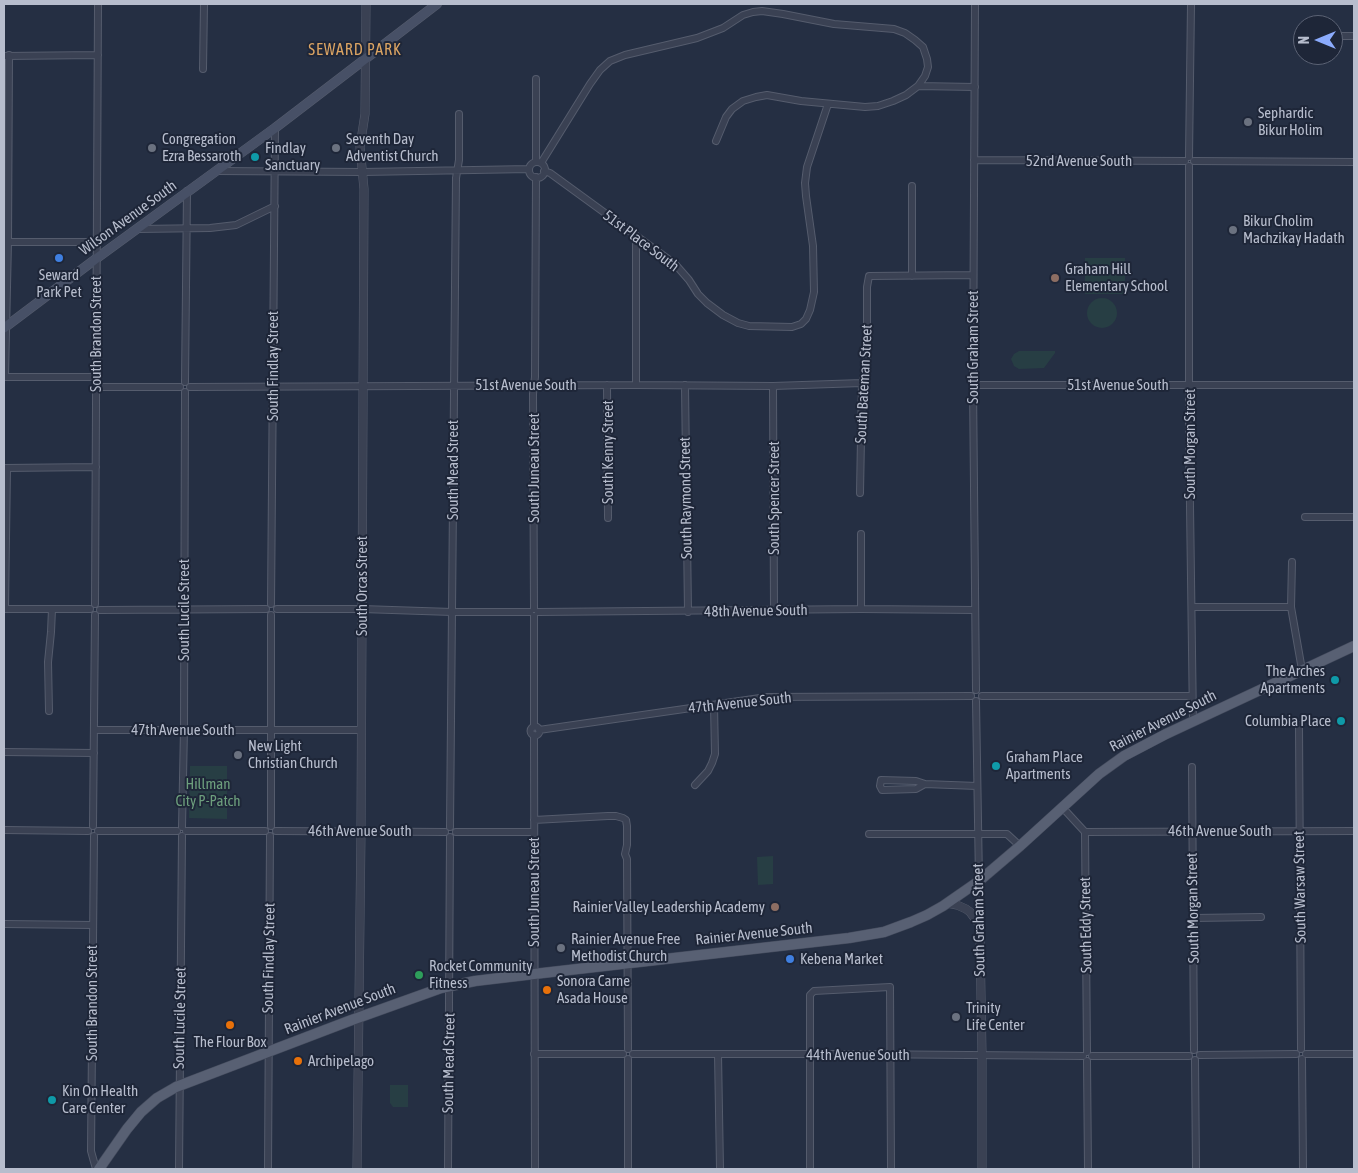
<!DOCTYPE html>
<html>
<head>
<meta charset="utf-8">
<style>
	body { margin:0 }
	#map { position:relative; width:1358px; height:1173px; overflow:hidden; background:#252f43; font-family:"Asap Condensed",sans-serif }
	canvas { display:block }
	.frame { position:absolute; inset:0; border:5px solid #b7bdcd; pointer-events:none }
	.north { position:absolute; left:1293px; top:15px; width:50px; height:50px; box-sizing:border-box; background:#1e2638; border:1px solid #5b6274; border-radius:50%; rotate:270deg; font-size:14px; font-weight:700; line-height:20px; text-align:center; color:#b7bdcd }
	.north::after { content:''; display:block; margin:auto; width:18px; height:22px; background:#8babfd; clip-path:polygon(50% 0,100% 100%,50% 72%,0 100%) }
</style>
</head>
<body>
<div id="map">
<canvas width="1358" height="1173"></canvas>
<div class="frame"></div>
<div class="north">N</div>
</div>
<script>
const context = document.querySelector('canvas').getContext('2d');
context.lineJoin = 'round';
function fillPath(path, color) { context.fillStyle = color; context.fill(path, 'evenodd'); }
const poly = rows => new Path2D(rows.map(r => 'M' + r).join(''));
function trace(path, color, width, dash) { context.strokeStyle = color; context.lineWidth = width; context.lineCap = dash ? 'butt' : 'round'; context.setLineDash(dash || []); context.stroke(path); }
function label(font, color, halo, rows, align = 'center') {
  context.font = font + ' "Asap Condensed",sans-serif'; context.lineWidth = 4; context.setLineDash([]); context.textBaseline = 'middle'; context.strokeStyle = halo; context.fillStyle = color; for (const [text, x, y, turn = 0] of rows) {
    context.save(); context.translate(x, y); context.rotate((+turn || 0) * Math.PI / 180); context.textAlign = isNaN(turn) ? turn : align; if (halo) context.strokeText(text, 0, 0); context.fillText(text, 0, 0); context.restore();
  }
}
fillPath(poly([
	[1085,258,1125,258,1125,294,1085,294],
	'1087 313a15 15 0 1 1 30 0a15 15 0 1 1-30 0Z',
	[1019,351,1055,351,1055,353,1044,368,1019,369,1014,366,1011,359,1014,354],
	[190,766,227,766,227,819,189,818],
	[773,856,773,884,758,885,757,857],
	[390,1085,408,1085,408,1107,393,1107,390,1103]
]), '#273e44');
const minor = poly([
	[975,4,973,385,976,690],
	[1333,36,1354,36],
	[4,56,98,55],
	[203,69,204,4],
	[536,79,536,162],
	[716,141,726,117,732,109,743,101,756,97,767,95,801,101,865,107,878,106,893,101,906,95,918,86,975,87],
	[1189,157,1191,4],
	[974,160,1185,161],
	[1194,161,1354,162],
	'529 170a8 8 0 1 1 16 0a8 8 0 1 1-16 0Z',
	[541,163,590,84,600,70,610,61,625,55,697,38,723,28,743,15,753,12,762,11,783,14,834,24,894,29,905,33,915,40,923,47,927,59,928,67,925,76,918,86],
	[1189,166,1189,434,1193,722],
	[217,171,363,172,529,169],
	[544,171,550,173,675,264,689,280,698,294,707,303,723,315,738,323,749,326,792,327,801,324,806,319,810,310,814,292,813,246,806,196,805,183,807,167,828,104],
	[912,186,912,276],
	[138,229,210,228,236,225,275,206],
	[5,242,97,242],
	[4,377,96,377],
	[5,377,8,242,9,55],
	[185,382,187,191],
	[607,385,608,518],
	[636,385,636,236],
	[685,385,688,612],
	[973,385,1354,385],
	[773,386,774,610],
	[96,387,180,387],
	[190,387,636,385,773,386,862,383],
	[5,468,96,467],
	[860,493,862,383,867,365,867,287,869,276,973,275],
	[1305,517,1354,517],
	[1292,562,1291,607,1302,670],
	[95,604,98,4],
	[271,604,275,128],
	[1192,607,1291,607],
	[4,609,90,609],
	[5,609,7,468],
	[277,609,362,609,452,612,530,612],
	[534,609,533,394,535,377,536,177],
	[861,609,861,534],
	[100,610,266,609],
	[538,612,861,609,975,610],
	[534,616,534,726],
	[982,696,1192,696],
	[976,701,979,881],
	[49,711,48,662,51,632,52,609],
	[1299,725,1301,1049],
	'530.5 731a4.5 4.5 0 1 1 9 0a4.5 4.5 0 1 1-9 0Z',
	[94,730,361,730],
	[539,730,767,697,971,696],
	[534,735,535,1169],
	[4,752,94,753],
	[1192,767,1194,1050],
	[925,784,916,781,881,780,880,786,882,790,916,789,925,784,977,786],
	[695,785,708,771,712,763,715,754,714,705],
	[1062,807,1085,832,1087,1052],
	[534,820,608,816,616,816,623,818,626,820,627,826,627,845,625,854,627,859,628,1049],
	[93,826,95,615],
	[271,826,271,615],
	[182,827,184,729,185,392],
	[450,827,456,178,459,160,459,114],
	[4,830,88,831],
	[98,831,177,831],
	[186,831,265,831],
	[276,831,445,832],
	[456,832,534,832],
	[1085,832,1354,831],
	[869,834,1007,834,1020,846],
	[94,836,91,1151,96,1169],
	[1194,918,1261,917],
	[4,924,93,925],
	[534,1054,623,1054],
	[633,1054,854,1054,1083,1056],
	[718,1054,720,1169],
	[1306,1054,1354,1054],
	[1200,1055,1296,1054],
	[1092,1056,1189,1056],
	[1302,1059,1303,1169],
	[1195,1060,1196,1169],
	[1087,1061,1088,1169],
	[179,1169,182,836],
	[268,1169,270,836],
	[448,1169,450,837],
	[628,1169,628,1059],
	[810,1169,810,995,814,991,890,987,891,1169]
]);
const tertiary = poly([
	[979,881,982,1055,982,1169],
	[947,903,957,905,966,909,970,912,979,924],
	[357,1169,361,831,364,189,360,147,365,114,366,4]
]);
const secondary = poly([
	[4,328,97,258,275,128,437,4]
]);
const primary = poly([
	[99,1169,127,1129,141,1112,157,1098,176,1087,349,1021,441,988,475,981,534,974,849,938,884,932,911,922,927,915,943,906,979,881,1020,846,1099,774,1124,756,1166,734,1354,646]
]);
trace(minor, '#555c6d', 8);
trace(tertiary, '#555c6d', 9);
trace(secondary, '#555c6d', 10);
trace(primary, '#434a5c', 11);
trace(minor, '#3a4153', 6);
trace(tertiary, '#3a4153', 8);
trace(secondary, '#475066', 9);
trace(primary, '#586073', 10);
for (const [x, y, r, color] of [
	[1248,122,5,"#6b7280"],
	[152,148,5,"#6b7280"],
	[336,148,5,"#6b7280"],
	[255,157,5,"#0f9aa8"],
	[1233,230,5,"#6b7280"],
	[59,258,5,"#3f7fe0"],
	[1055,278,5,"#8d6e63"],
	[1335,680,5,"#0f9aa8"],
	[1341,721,5,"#0f9aa8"],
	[238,755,5,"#6b7280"],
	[996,766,5,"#0f9aa8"],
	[775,907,5,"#8d6e63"],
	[561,948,5,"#6b7280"],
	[790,959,5,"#3f7fe0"],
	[419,975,5,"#2e9e5b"],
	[547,990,5,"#e8710a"],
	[956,1017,5,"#6b7280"],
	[230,1025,5,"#e8710a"],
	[298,1061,5,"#e8710a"],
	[52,1100,5,"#0f9aa8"]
]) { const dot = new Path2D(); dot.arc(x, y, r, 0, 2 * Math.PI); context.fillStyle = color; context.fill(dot); trace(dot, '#1e2638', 2); }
label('15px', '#b7bdcd', '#1e2638', [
	["Sephardic",1258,113],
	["Bikur Holim",1258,130],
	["Congregation",162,139],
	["Ezra Bessaroth",162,156],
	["Seventh Day",346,139],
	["Adventist Church",346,156],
	["Findlay",265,148],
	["Sanctuary",265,165],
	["Bikur Cholim",1243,221],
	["Machzikay Hadath",1243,238],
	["Graham Hill",1065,269],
	["Elementary School",1065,286],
	["Seward",59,275,"center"],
	["Park Pet",59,292,"center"],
	["The Arches",1325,671,"right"],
	["Apartments",1325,688,"right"],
	["Columbia Place",1331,721,"right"],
	["New Light",248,746],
	["Christian Church",248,763],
	["Graham Place",1006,757],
	["Apartments",1006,774],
	["Rainier Valley Leadership Academy",765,907,"right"],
	["Rainier Avenue Free",571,939],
	["Methodist Church",571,956],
	["Kebena Market",800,959],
	["Rocket Community",429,966],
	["Fitness",429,983],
	["Sonora Carne",557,981],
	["Asada House",557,998],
	["Trinity",966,1008],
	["Life Center",966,1025],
	["The Flour Box",230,1042,"center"],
	["Archipelago",308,1061],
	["Kin On Health",62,1091],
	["Care Center",62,1108]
], 'left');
label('15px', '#b7bdcd', '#1e2638', [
	["52nd Avenue South",1079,161],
	["Wilson Avenue South",128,218,-36],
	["51st Place South",641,241,37],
	["South Brandon Street",96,334,-90],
	["South Graham Street",973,347,-90],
	["South Findlay Street",273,366,-90],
	["South Bateman Street",864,384,-87],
	["51st Avenue South",526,385],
	["51st Avenue South",1118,385],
	["South Morgan Street",1190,444,-90],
	["South Kenny Street",608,452,-90],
	["South Juneau Street",534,468,-90],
	["South Mead Street",453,470,-90],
	["South Raymond Street",686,498,-91],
	["South Spencer Street",774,498,-90],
	["South Orcas Street",362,586,-90],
	["South Lucile Street",184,610,-90],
	["48th Avenue South",756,611,-1],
	["47th Avenue South",740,703,-6],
	["Rainier Avenue South",1163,721,-27],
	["47th Avenue South",183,730],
	["46th Avenue South",360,831],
	["46th Avenue South",1220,831],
	["South Warsaw Street",1300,887,-91],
	["South Juneau Street",534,892,-90],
	["South Morgan Street",1193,908,-91],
	["South Graham Street",979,920,-91],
	["South Eddy Street",1086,925,-91],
	["Rainier Avenue South",754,934,-6],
	["South Findlay Street",269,958,-89],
	["South Brandon Street",92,1003,-90],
	["Rainier Avenue South",340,1009,-21],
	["South Lucile Street",180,1018,-89],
	["44th Avenue South",858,1055],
	["South Mead Street",449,1063,-89]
]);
label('15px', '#6d9f7d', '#1e2638', [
	["Hillman",208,784],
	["City P-Patch",208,801]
]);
context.letterSpacing = '1px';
label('16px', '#dba463', '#1e2638', [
	["SEWARD PARK",355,50]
]);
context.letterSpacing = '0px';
</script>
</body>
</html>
